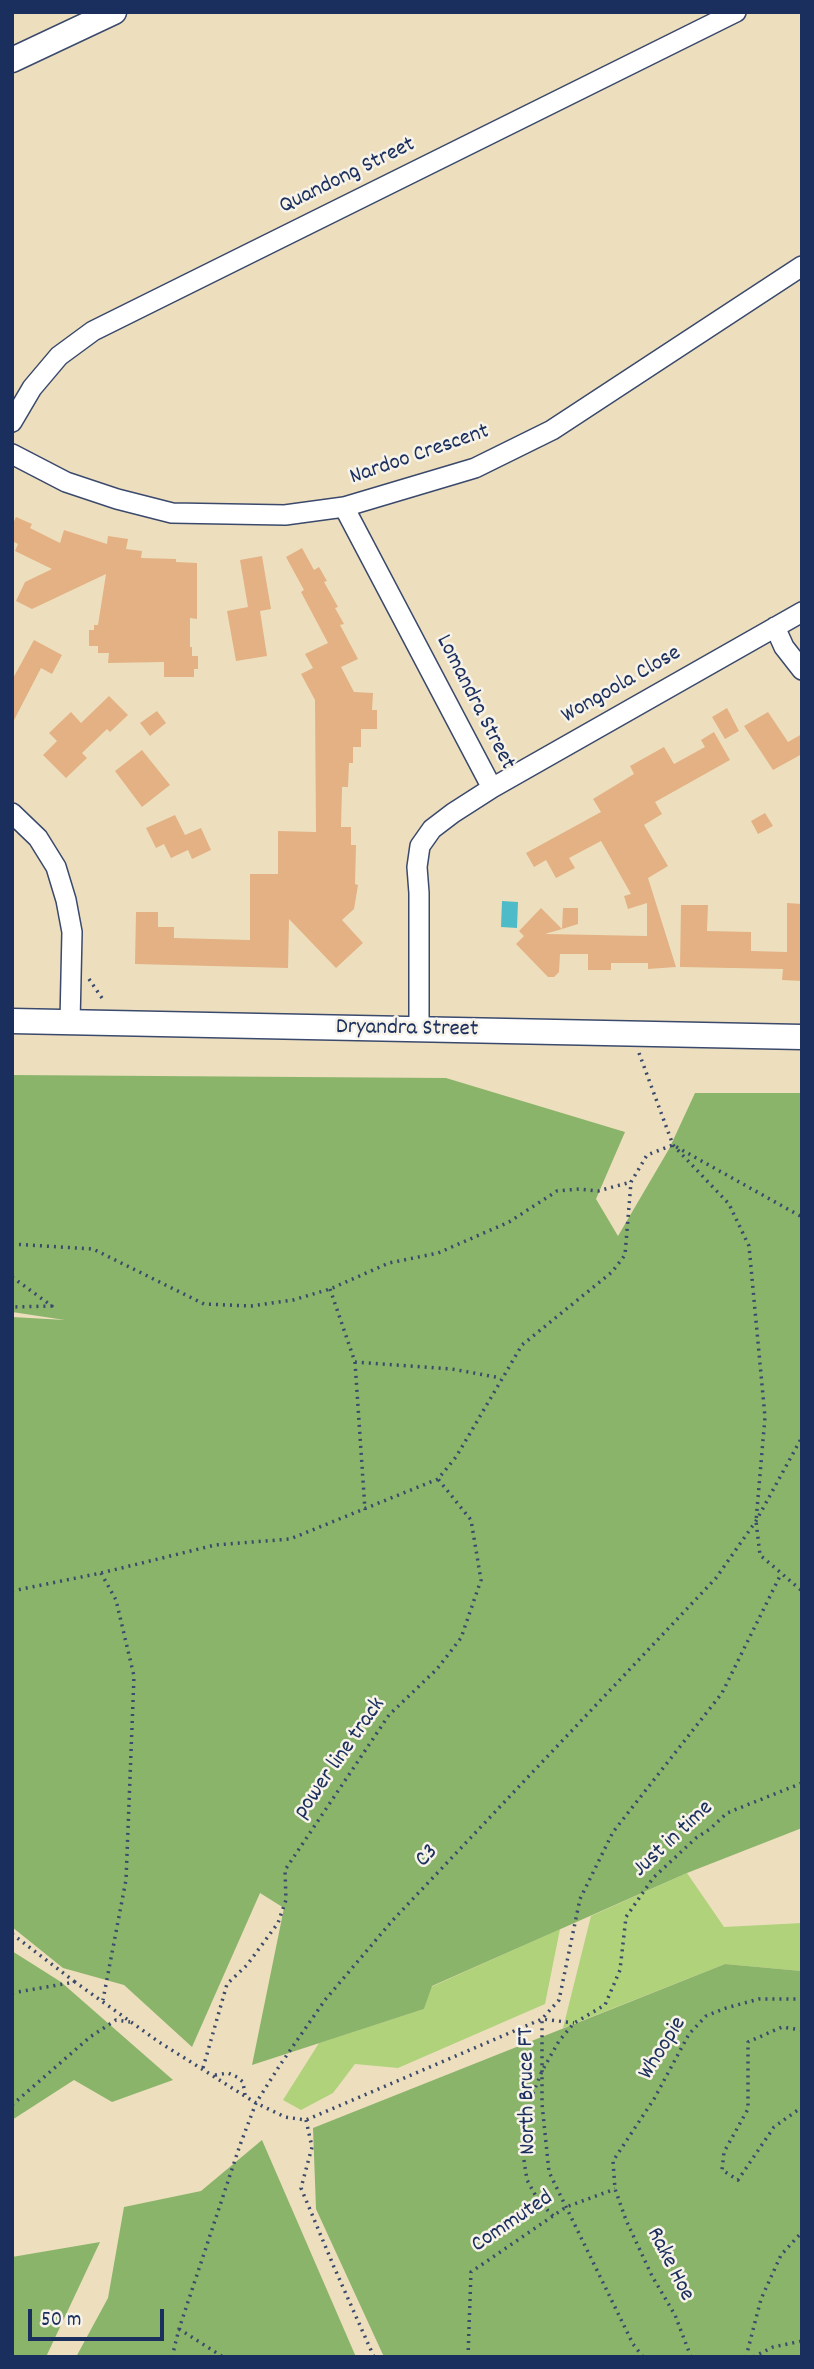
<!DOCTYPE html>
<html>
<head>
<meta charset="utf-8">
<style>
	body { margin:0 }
	#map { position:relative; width:814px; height:2369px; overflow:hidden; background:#eddfbe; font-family:Dekko,sans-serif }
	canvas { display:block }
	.frame { position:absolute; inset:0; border:14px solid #1b2f5e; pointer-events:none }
	.scale { position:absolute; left:28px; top:2309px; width:136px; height:32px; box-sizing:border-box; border:4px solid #1b2f5e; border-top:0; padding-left:9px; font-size:21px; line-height:24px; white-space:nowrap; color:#1b2f5e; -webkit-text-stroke:5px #f7f3e8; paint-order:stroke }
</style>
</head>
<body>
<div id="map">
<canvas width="814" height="2369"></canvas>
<div class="frame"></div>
<div class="scale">50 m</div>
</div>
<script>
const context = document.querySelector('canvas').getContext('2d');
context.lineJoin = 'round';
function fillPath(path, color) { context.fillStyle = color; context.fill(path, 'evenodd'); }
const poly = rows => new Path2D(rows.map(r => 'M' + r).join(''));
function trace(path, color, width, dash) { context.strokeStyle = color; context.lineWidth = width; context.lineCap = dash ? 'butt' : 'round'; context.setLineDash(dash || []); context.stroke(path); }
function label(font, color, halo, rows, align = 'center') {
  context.font = font + ' Dekko,sans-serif'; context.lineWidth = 5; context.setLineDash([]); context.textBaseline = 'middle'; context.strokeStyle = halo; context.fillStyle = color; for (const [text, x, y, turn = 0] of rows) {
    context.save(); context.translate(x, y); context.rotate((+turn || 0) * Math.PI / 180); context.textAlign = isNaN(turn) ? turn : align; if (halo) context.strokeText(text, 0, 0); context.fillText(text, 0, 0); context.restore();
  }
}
fillPath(poly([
	[687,1873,724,1927,802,1923,802,1971,725,1964,563,2028,591,1916],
	[560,1929,545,2004,398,2068,355,2064,333,2093,301,2110,283,2100,319,2043,424,2009,431,1987]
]), '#afd27b');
fillPath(poly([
	[12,1075,446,1078,625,1132,596,1199,618,1236,669,1149,695,1093,802,1093,802,1828,687,1873,432,1986,424,2009,252,2065,284,1908,260,1893,192,2047,124,1985,63,1968,12,1927,12,1317,65,1320,12,1312],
	[12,1951,61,1982,173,2080,112,2102,74,2080,12,2120],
	[725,1964,802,1971,802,2357,384,2357,316,2209,313,2128],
	[262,2140,356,2357,76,2357,108,2298,124,2207,201,2191],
	[100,2242,46,2357,12,2357,12,2257]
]), '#8bb46b');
fillPath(poly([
	[502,901,518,902,517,928,501,927]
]), '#4ebbc8');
fillPath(poly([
	[16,517,32,524,30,528,60,543,64,530,107,544,108,536,128,539,126,549,142,551,141,558,176,559,176,562,197,563,197,619,190,618,190,647,192,647,192,656,198,656,198,669,194,669,194,677,164,677,164,662,108,663,109,653,98,653,98,646,89,646,89,630,94,630,94,625,98,625,106,574,32,609,16,601,25,582,52,569,15,551,18,544,12,541,12,526],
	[302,548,314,570,319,567,327,581,324,582,338,607,335,608,344,624,340,625,358,659,341,667,354,692,373,693,372,710,377,710,377,729,361,729,361,747,353,747,353,763,349,763,348,787,342,787,341,827,351,827,351,845,356,845,355,884,358,885,354,909,342,920,363,943,336,968,289,919,288,968,135,964,136,912,158,912,158,927,174,927,174,938,250,940,250,874,278,874,278,831,316,832,315,700,301,674,313,668,305,654,328,643,301,592,304,590,286,557],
	[262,556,271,609,260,611,267,656,236,661,227,611,248,607,240,560],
	[34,640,62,655,52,674,41,668,12,724,12,680],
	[109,696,128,715,110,732,107,729,82,753,87,758,66,778,43,755,57,741,49,733,71,712,81,723],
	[727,708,739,731,725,739,712,717],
	[157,711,166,723,150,736,140,723],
	[768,712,788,742,802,734,802,754,773,770,744,726],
	[714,732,730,760,655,802,662,814,644,825,668,866,648,878,676,967,648,969,648,963,611,963,611,970,588,970,588,954,560,954,559,972,554,977,548,977,516,944,524,936,519,931,541,908,562,929,545,934,647,936,647,903,628,909,624,896,631,894,601,841,569,858,575,868,556,878,546,860,534,867,526,853,601,812,593,799,634,774,630,766,664,747,674,764,705,747,701,740],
	[142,750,170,785,142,807,115,771],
	[765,813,773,826,758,834,751,821],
	[175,815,185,835,201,828,211,850,192,859,188,850,171,858,164,844,156,848,146,828],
	[787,903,802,904,802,981,782,980,783,969,680,967,681,905,708,905,707,931,751,932,751,951,787,952],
	[563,908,578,908,578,924,562,929]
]), '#e3b183');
const minor = poly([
	[12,422,32,388,59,356,93,331,736,12],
	[12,454,66,482,117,499,172,513,285,515,344,507,475,468,552,430,802,266],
	[344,507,492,788],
	[775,627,784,647,802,670],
	[12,813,38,838,56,867,66,900,72,932,70,1022],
	[419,1030,419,893,417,867,420,846,432,829,453,813,492,788,802,612]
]);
const tertiary = poly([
	[12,60,114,12],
	[12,1021,802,1037]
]);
trace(minor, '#3a496c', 22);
trace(tertiary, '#3a496c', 27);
trace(poly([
	[89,979,104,1001],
	[639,1053,673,1145,729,1204,749,1246,765,1417,756,1521,760,1555,802,1591],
	[12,1244,93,1249,204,1304,251,1306,293,1300,330,1289,389,1263,438,1253,509,1222,557,1191,579,1189,598,1191,631,1182],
	[12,1277,52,1306,12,1307],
	[330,1289,355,1362,452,1369,501,1378],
	[355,1362,365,1510],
	[101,1573,116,1600,134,1676,126,1880,103,2000],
	[12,1591,101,1573,215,1545,290,1539,438,1479,456,1457,522,1345,612,1272,625,1255,631,1182,647,1155,673,1145,802,1217],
	[12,1934,75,1982],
	[12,1993,75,1982,159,2042,256,2103,285,2117,306,2120,542,2019,574,2023],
	[802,2030,782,2027,748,2042,748,2109,724,2152,722,2170,738,2180,774,2127,802,2107],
	[203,2068,227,1984,247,1965,278,1923,286,1900,285,1870,389,1715,437,1669,461,1638,481,1580,471,1520,438,1479],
	[215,2075,228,2073,237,2077,243,2082,245,2095],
	[12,2105,90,2037,116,2020,130,2022],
	[306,2120,312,2147,301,2188,334,2267,374,2357],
	[553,2216,538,2200,527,2180,522,2147,526,2111,542,2071,559,2041,574,2023,605,2005,620,1970,626,1917,653,1878,696,1838,710,1829,727,1813,802,1783],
	[179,2329,223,2357],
	[172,2357,179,2329,240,2145,256,2103,280,2065,325,2000,392,1921,716,1578,756,1521,802,1437],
	[468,2357,471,2272,566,2207,615,2189],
	[643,2357,633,2344,549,2172,542,2104,542,2019,559,2000,580,1899,613,1832,722,1693,781,1574],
	[691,2357,675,2315,652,2276,626,2220,615,2189,613,2161,654,2099,689,2034,706,2016,726,2008,759,1999,802,1999],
	[746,2357,761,2299,781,2255,802,2232],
	[753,2357,773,2347,802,2341]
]), '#3a496c', 3.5, [2, 5]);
trace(minor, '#fff', 19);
trace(tertiary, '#fff', 24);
label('23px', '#1b2f5e', '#f7f3e8', [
	["Quandong Street",348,177,-26],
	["Nardoo Crescent",420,456,-19],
	["Wongoola Close",622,686,-30],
	["Lomandra Street",474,703,63],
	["Dryandra Street",407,1030,1],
	["power line track",341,1759,-55],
	["Just in time",674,1840,-43],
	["C3",428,1857,-47],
	["Whoopie",664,2049,-58],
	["North Bruce FT",529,2091,-91],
	["Commuted",513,2223,-34],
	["Rake Hoe",669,2265,63]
]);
</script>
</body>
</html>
